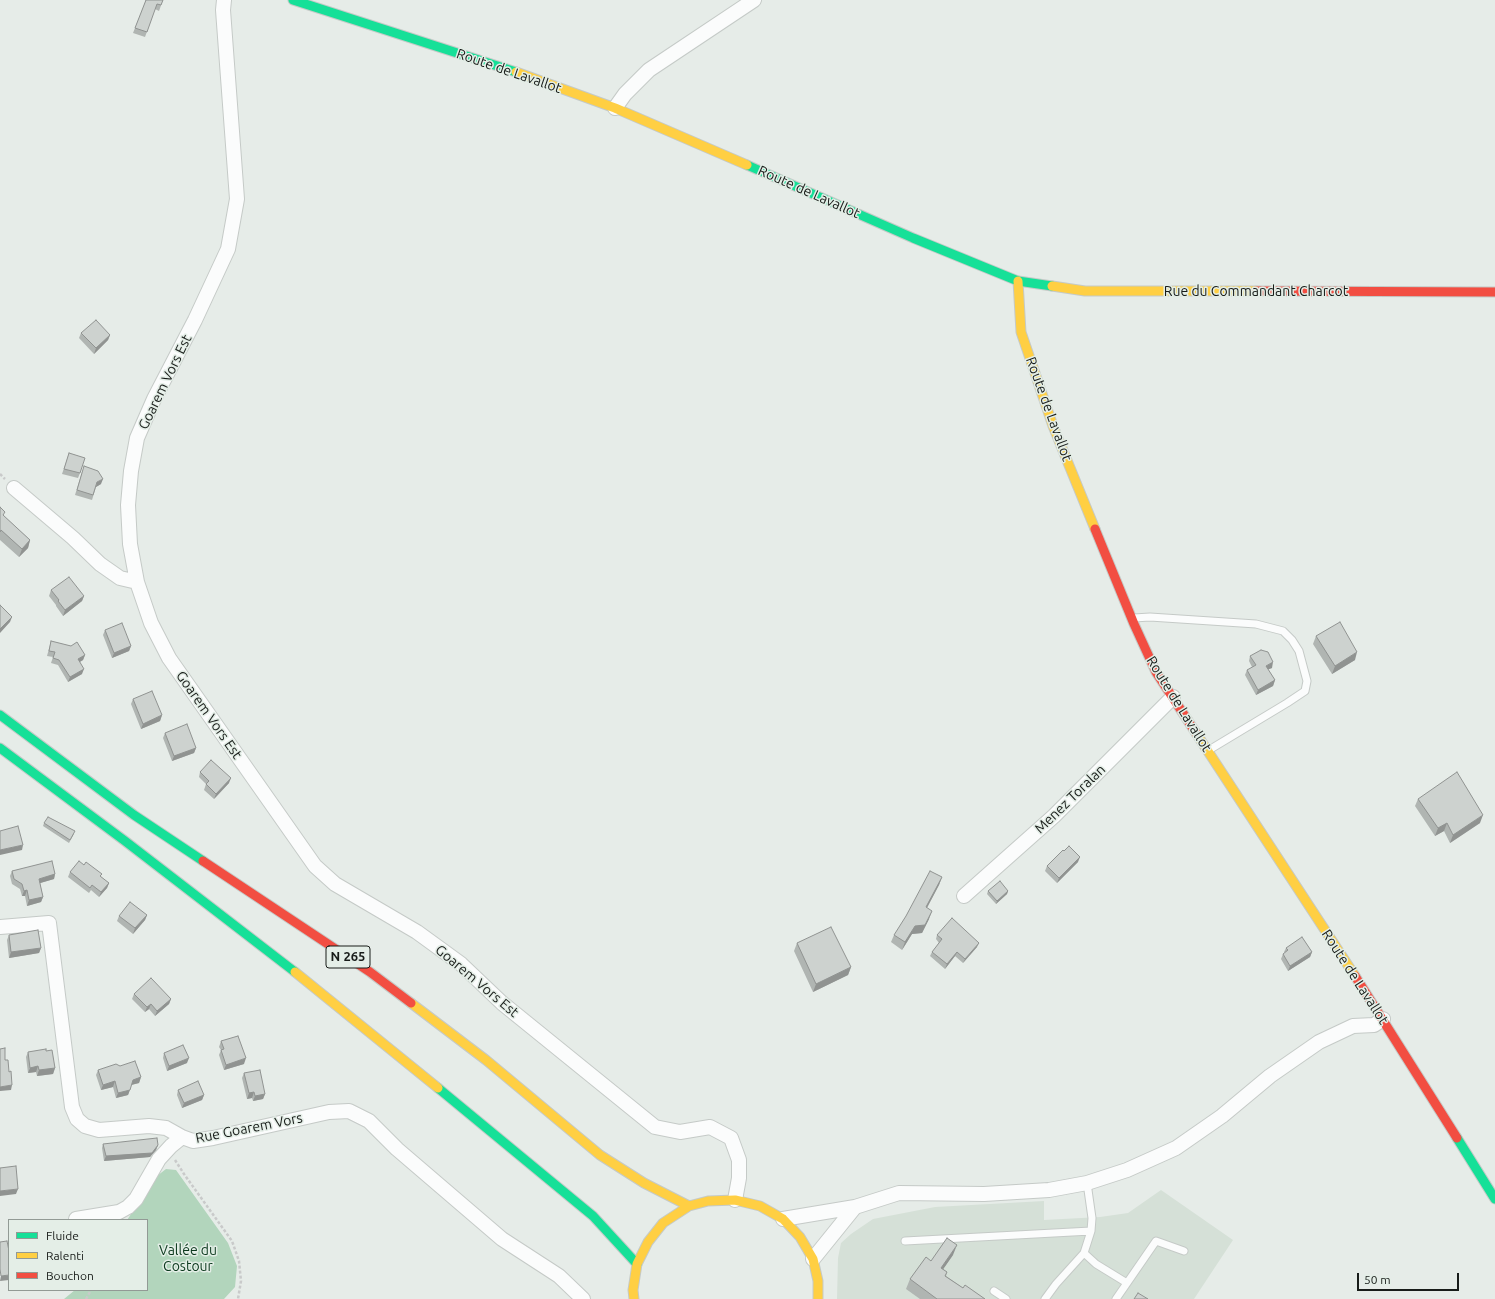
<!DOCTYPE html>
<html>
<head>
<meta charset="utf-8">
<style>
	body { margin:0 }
	#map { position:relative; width:1495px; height:1299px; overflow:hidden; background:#e6ece8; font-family:Ubuntu,sans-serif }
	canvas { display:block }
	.legend { position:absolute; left:8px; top:1219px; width:140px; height:72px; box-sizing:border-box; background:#e4eee7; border:1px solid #929a95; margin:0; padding:5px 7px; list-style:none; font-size:12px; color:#181c19 }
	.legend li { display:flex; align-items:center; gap:8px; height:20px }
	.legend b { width:20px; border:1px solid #929a95 }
	.scale { position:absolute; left:1357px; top:1273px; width:102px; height:18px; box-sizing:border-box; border:2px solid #181c19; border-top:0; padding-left:5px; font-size:12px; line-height:14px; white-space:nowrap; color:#181c19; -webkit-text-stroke:3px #e4eee7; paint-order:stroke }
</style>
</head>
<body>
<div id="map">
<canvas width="1495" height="1299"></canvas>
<ul class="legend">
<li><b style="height:5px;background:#16e098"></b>Fluide</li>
<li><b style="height:5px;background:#ffcf43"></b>Ralenti</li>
<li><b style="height:5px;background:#f24e42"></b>Bouchon</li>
</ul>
<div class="scale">50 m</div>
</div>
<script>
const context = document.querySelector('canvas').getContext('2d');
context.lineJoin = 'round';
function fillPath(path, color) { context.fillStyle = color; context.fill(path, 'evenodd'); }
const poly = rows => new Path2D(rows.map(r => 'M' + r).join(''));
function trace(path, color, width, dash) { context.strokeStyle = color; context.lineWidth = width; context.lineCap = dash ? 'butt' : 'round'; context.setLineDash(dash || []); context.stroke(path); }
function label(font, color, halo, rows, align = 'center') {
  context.font = font + ' Ubuntu,sans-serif'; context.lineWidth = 3; context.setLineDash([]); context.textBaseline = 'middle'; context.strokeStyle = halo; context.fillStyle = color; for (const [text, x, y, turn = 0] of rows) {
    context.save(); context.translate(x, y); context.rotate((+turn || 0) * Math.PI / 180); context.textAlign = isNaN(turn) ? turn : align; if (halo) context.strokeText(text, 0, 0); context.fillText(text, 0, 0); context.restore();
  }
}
fillPath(poly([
	[1161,1190,1233,1240,1194,1299,837,1299,838,1258,841,1243,851,1234,873,1219,935,1207,1044,1201,1044,1220,1100,1217,1128,1213]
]), '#d5e0d7');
fillPath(poly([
	[166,1169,176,1170,228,1243,237,1266,235,1287,224,1299,64,1299,75,1290,147,1290,147,1220,127,1220,157,1176]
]), '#b2d5bc');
const lane = poly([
	[1134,618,1150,617,1256,624,1283,631,1292,640,1299,651,1307,681,1305,691,1287,703,1209,750],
	[905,1241,1091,1231,1092,1218,1087,1183],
	[1084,1253,1096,1264,1127,1283],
	[994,1291,1006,1299],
	[1045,1299,1056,1284,1084,1253,1091,1231],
	[1116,1299,1156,1241,1184,1251]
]);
const street = poly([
	[224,0,223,10,237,199,228,249,195,320,154,399,137,438,131,471,128,505,130,544,137,582,151,623,169,658,315,866,335,884,417,932,461,964,502,1003,655,1127,680,1132,710,1127,731,1138,739,1160,739,1178,735,1200],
	[615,108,625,94,649,70,754,0],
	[14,488,73,538,100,564,120,578,137,582],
	[964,896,1054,816,1173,697],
	[0,927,49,923,72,1107,77,1119,85,1126,99,1130,149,1126,166,1128,182,1137,193,1141,213,1138,329,1112,349,1111,369,1121,397,1149,502,1239,559,1276,583,1299],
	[76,1219,119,1212,128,1207,136,1199,159,1159,171,1146,182,1137],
	[783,1219,855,1207,899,1193,984,1194,1049,1190,1087,1183,1127,1170,1176,1148,1222,1116,1270,1076,1319,1042,1353,1026,1374,1025,1383,1019],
	[813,1259,855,1207]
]);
const fast = poly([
	[293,0,516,72],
	[747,165,913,238,1018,281,1052,286],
	[0,715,134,815,203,861],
	[0,748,125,841,295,972],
	[438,1088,593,1216,637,1264],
	[1457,1138,1495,1199]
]);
const slow = poly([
	[516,72,615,108,747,165],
	[1018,281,1021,332,1053,426,1095,529],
	[1052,286,1085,291,1256,291],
	[1196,733,1355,976],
	[295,972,438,1088],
	[411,1003,486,1060,600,1155,644,1183,689,1206],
	[634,1299,633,1290,637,1264,648,1242,663,1223,689,1206,708,1201,735,1200,760,1206,783,1219,800,1237,813,1259,818,1281,818,1299]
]);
const jam = poly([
	[1256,291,1495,292],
	[1095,529,1134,624,1156,672,1196,733],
	[203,861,370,972,411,1003],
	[1355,976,1457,1138]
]);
trace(lane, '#c5cac7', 9);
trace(street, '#c5cac7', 16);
trace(fast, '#c5cac7', 11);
trace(slow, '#c5cac7', 11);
trace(jam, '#c5cac7', 11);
trace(poly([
	[0,474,5,479],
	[175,1160,184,1174,232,1241,239,1261,241,1281,238,1299],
	[86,1299,91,1290]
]), '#c9caca', 2.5, [3, 2]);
trace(lane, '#fbfcfc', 7);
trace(street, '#fbfcfc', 14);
trace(fast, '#16e098', 9);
trace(slow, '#ffcf43', 9);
trace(jam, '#f24e42', 9);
fillPath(poly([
	[146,0,163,0,159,11,155,9,145,37,133,33],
	[81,333,110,335,108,340,94,354,79,338],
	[69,453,80,473,78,478,62,474],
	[82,472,101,484,96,487,92,500,75,495],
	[0,507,4,516,30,540,28,548,19,557,0,540],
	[51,590,84,596,82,601,63,616,56,606,56,605,49,596],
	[105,630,131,646,129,651,112,658,103,635],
	[1316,636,1355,660,1332,674,1313,644],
	[51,641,85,655,83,660,80,662,82,674,68,682,58,665,51,663,53,657,47,656],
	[1250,656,1272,668,1268,669,1275,680,1273,686,1256,695,1245,675,1247,670,1252,667,1249,661],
	[133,699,162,715,160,721,141,729,131,704],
	[165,733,196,748,194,753,172,761,163,738],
	[200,772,229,783,214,799,204,790,206,784,199,777],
	[1418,799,1480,823,1450,843,1444,831,1435,836,1415,806],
	[44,823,74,834,69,843,43,826],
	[1078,862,1057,883,1045,871,1047,866],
	[12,871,55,874,54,879,40,883,43,897,41,902,27,906,25,896,22,896,20,889,12,884,10,876],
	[70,872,101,877,109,883,107,888,99,897,91,890,89,893,68,877],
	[942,877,939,885,927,908,929,919,922,933,912,934,902,950,891,942,894,935],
	[988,891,1008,891,1007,894,996,904,987,894],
	[147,915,145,920,133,934,117,921,119,916],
	[9,935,41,948,39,953,9,958,7,940],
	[937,935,977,947,963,963,955,956,945,969,930,956,932,952,939,943,936,939],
	[797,943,851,967,848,975,813,992,794,951],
	[1286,948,1312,952,1310,957,1288,971,1281,959,1283,954,1285,953,1284,952],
	[134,994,171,999,169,1004,155,1016,149,1009,145,1012,132,999],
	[221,1041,244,1064,224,1070,219,1055,221,1050,219,1047],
	[46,1051,55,1068,53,1074,37,1076,36,1072,28,1073,26,1057,28,1052],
	[164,1053,187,1063,167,1071,163,1058],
	[98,1070,141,1077,139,1083,131,1085,128,1095,116,1098,113,1087,101,1090,96,1075],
	[244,1073,265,1094,263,1099,253,1101,252,1098,247,1099,242,1078],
	[178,1090,204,1095,202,1100,182,1108,177,1095],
	[103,1144,158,1145,156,1150,150,1157,104,1161,102,1148],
	[953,1255,943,1269,947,1272,946,1276,963,1288,985,1299,920,1299,906,1289,910,1279,931,1261]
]), '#b0b5b2');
fillPath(poly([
	[110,335,108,340,94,354,96,348],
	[103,479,101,484,96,487,97,482],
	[30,540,28,548,19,557,22,549],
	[84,596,82,601,63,616,65,610],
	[12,617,10,622,0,633,0,629],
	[131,646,129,651,112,658,114,653],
	[1357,652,1355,660,1332,674,1335,666],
	[85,655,83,660,76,664,78,659],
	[1273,662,1272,668,1264,671,1266,666],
	[84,669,82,674,68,682,70,677],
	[1275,680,1273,686,1256,695,1258,690],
	[162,715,160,721,141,729,143,724],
	[196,748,194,753,172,761,174,756],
	[231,778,229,783,214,799,216,794],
	[1483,815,1480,823,1450,843,1453,835],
	[1447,823,1444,831,1435,836,1438,828],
	[23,845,22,850,0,855,0,850],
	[1080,857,1078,862,1057,883,1059,878],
	[55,874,54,879,37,884,39,879],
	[942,877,939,885,923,915,926,907],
	[109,883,107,888,99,897,101,892],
	[27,890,25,896,22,896,24,891],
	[1008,891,1007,894,996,904,997,901],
	[43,897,41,902,27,906,29,900],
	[932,911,929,919,922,933,912,934,902,950,905,942,915,926],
	[147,915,145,920,133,934,135,928],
	[979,943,977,947,963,963,965,959],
	[41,948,39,953,9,958,11,952],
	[957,952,955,956,945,969,947,964],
	[1312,952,1310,957,1288,971,1290,966],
	[851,967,848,975,813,992,816,984],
	[171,999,169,1004,155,1016,157,1011],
	[151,1004,149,1009,145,1012,147,1007],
	[189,1058,187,1063,167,1071,169,1066],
	[246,1058,244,1064,224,1070,226,1065],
	[38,1066,36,1072,28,1073,30,1068],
	[55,1068,53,1074,37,1076,39,1070],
	[141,1077,139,1083,131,1085,133,1080],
	[115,1081,113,1087,101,1090,103,1085],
	[12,1085,11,1090,0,1091,0,1087],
	[130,1090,128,1095,116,1098,118,1093],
	[254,1092,252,1098,247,1099,249,1093],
	[265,1094,263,1099,253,1101,255,1096],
	[204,1095,202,1100,182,1108,184,1103],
	[158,1145,156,1150,150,1157,104,1161,106,1156],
	[18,1189,16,1194,0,1196,0,1191],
	[957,1245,953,1255,937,1278,941,1268],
	[9,1275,9,1280,0,1281,1,1276]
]), '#909391');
const building = poly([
	[146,0,163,0,161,5,157,4,147,32,135,28,146,0],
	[96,320,110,335,96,348,81,333,96,320],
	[69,453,85,458,80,473,64,469,69,453],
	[84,466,98,471,103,479,97,482,93,495,77,490,84,466],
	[0,507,5,512,3,515,30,540,22,549,1,530,0,532,0,507],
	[69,577,84,596,65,610,58,601,59,600,51,590,69,577],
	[0,605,12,617,0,629,0,605],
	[1340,622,1357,652,1335,666,1316,636,1340,622],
	[122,623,131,646,114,653,105,630,122,623],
	[51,641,71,646,77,642,85,655,78,659,84,669,70,677,59,660,53,658,55,652,49,651,51,641],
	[1261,650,1268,652,1273,662,1266,666,1275,680,1258,690,1247,670,1256,665,1250,656,1261,650],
	[152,691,162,715,143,724,133,699,152,691],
	[187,724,196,748,174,756,165,733,187,724],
	[211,760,231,778,216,794,206,784,209,781,200,772,211,760],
	[1457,772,1483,815,1453,835,1447,823,1438,828,1418,799,1457,772],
	[48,817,75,831,70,840,44,823,48,817],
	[18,826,23,845,0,850,0,831,18,826],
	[1069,846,1080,857,1059,878,1047,866,1063,850,1064,851,1069,846],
	[52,861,55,874,39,879,43,897,29,900,27,890,24,891,22,884,14,879,12,871,52,861],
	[79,861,84,865,86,862,102,874,100,876,109,883,101,892,92,885,90,888,70,872,79,861],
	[930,871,942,877,926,907,932,911,925,925,915,926,905,942,894,935,906,916,930,871],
	[1000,881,1008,891,997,901,988,891,1000,881],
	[130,902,147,915,135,928,119,916,130,902],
	[952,918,979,943,965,959,957,952,947,964,932,952,942,939,937,935,952,918],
	[831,927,851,967,816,984,797,943,831,927],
	[38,930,41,948,11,952,9,935,38,930],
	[1302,937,1312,952,1290,966,1283,954,1288,950,1286,948,1302,937],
	[151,978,171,999,157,1011,151,1004,147,1007,134,994,151,978],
	[238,1036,246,1058,226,1065,221,1050,224,1049,221,1041,238,1036],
	[183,1045,189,1058,169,1066,164,1053,183,1045],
	[5,1048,5,1060,8,1060,9,1072,11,1071,12,1085,0,1087,0,1049,5,1048],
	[46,1049,46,1051,52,1050,55,1068,39,1070,38,1066,30,1068,28,1052,46,1049],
	[135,1061,141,1077,133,1080,130,1090,118,1093,115,1081,103,1085,98,1070,116,1064,120,1066,135,1061],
	[260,1070,265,1094,255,1096,254,1092,249,1093,244,1073,260,1070],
	[198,1081,204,1095,184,1103,178,1090,198,1081],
	[157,1138,158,1145,152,1153,106,1156,103,1144,157,1138],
	[16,1166,18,1189,0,1191,0,1168,16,1166],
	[947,1238,957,1245,941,1268,947,1272,945,1276,963,1288,965,1285,985,1299,937,1299,910,1279,926,1257,931,1261,947,1238],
	[7,1241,9,1251,9,1275,1,1276,0,1269,0,1242,7,1241],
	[1138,1293,1148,1299,1134,1299,1138,1293]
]);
fillPath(building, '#cdd2cf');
trace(building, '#909391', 1);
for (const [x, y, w] of [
	[348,957,44]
]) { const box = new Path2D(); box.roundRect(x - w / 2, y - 11, w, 22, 3); context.fillStyle = '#e4eee7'; context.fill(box); trace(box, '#181c19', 1); }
label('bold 13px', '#181c19', null, [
	["N 265",348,957]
]);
label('14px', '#181c19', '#e4eee7', [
	["Route de Lavallot",509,71,19],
	["Route de Lavallot",809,192,24],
	["Rue du Commandant Charcot",1256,291],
	["Goarem Vors Est",165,382,-64],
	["Route de Lavallot",1049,409,70],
	["Route de Lavallot",1179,704,58],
	["Goarem Vors Est",209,715,55],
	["Menez Toralan",1070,799,-44],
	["Route de Lavallot",1355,977,57],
	["Goarem Vors Est",477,981,40],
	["Rue Goarem Vors",249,1128,-11]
]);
label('14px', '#0b391d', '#e4eee7', [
	["Vallée du",188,1250],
	["Costour",188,1266]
]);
</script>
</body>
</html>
